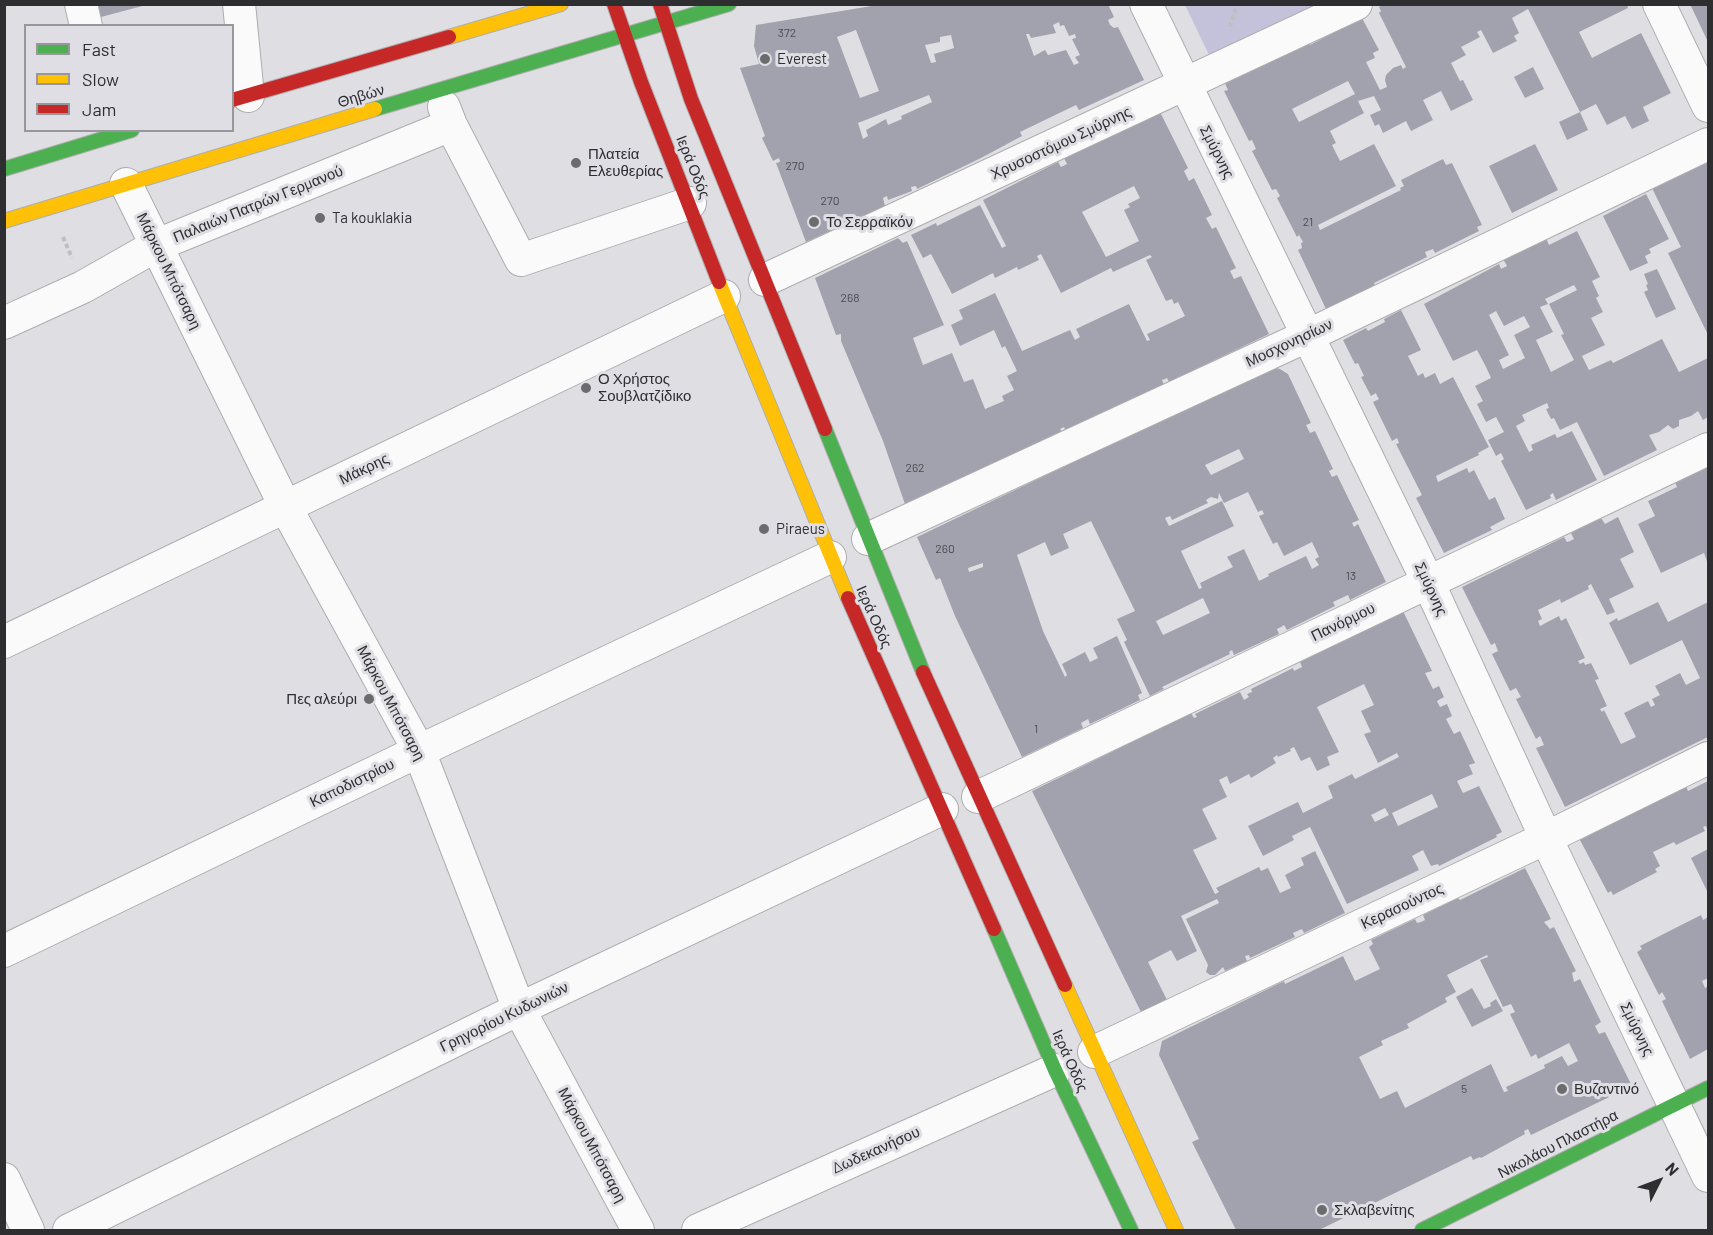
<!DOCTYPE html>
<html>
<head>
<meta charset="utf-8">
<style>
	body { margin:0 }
	#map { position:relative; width:1713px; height:1235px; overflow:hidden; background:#dfdfe3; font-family:Barlow,sans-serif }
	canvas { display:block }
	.frame { position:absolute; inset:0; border:6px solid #2e2e30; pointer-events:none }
	.legend { position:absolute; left:24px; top:24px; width:210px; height:108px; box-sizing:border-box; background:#dedee4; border:2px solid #98989c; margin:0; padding:8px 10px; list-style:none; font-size:18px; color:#2e2e30 }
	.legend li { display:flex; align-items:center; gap:12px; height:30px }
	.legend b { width:30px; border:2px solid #98989c }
	.north { position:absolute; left:1629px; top:1151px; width:60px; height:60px; -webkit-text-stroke:4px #dedee4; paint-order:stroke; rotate:48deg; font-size:16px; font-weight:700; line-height:24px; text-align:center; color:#2e2e30 }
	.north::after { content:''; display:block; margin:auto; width:21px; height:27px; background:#2e2e30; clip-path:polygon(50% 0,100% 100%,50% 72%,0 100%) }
</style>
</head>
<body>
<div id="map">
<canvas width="1713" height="1235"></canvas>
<div class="frame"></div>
<ul class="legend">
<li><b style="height:8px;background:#4caf50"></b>Fast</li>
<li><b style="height:8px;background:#ffc107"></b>Slow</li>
<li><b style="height:8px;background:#c62828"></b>Jam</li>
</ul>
<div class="north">N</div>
</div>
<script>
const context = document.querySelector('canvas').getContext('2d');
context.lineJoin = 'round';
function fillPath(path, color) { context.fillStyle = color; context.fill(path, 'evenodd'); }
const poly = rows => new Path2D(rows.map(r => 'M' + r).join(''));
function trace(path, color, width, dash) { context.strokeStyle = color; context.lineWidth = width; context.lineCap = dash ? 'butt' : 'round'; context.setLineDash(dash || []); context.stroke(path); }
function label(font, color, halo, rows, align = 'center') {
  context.font = font + ' Barlow,sans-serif'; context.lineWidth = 6; context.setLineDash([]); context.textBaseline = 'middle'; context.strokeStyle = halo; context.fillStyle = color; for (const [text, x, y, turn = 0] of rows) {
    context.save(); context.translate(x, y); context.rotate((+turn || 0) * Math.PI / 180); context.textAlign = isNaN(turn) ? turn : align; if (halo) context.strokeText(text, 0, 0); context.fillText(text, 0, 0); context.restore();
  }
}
fillPath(poly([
	[1185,5,1321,5,1210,57]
]), '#c4c2db');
fillPath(poly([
	[884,4,1108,4,1114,17,1108,20,1110,25,1114,28,1118,27,1144,80,1079,110,1076,105,1020,132,1022,136,981,158,917,189,916,186,911,187,912,191,888,200,887,196,883,198,885,206,806,242,776,163,780,162,779,158,773,161,762,138,765,136,740,68,759,64,754,46,756,25],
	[1059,22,1060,26,1064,25,1069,36,1075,34,1076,38,1072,39,1080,55,1075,57,1079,63,1074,65,1066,50,1048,55,1045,50,1034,56,1026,34,1029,34,1031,38,1056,33,1053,25],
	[856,30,879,91,860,98,837,37],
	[951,35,954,48,934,54,936,62,931,63,925,45,940,42,940,37],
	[929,95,932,102,901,116,902,119,888,125,886,119,866,130,868,136,863,139,858,123],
	[1384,4,1627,4,1628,8,1579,32,1592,58,1641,33,1671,93,1643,107,1649,121,1632,129,1625,116,1607,125,1596,104,1580,112,1588,130,1567,140,1559,122,1580,112,1528,9,1512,18,1519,33,1514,36,1517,41,1493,53,1481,30,1477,32,1480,37,1461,47,1466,55,1451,63,1460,81,1463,80,1473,100,1451,111,1441,91,1423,100,1433,120,1411,131,1406,121,1383,133,1379,124,1375,126,1370,115,1381,110,1374,96,1358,101,1364,113,1330,131,1336,143,1332,145,1340,161,1374,144,1396,186,1318,225,1320,230,1401,190,1400,188,1404,186,1401,180,1443,159,1446,165,1452,163,1482,225,1477,227,1479,231,1435,253,1433,249,1425,252,1427,257,1374,283,1375,286,1326,309,1298,250,1302,248,1301,243,1303,242,1299,235,1297,237,1277,198,1280,196,1276,189,1272,190,1252,151,1256,149,1252,140,1249,141,1224,91,1228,90,1224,81,1308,39,1310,45,1362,18,1379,50,1373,53,1375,58,1366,62,1380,90,1387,87,1385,80,1386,75,1393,68,1401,65,1403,69,1406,67,1379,13,1381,11,1379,7],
	[1348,81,1355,94,1299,122,1292,109],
	[1690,4,1708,4,1708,42],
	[98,5,146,5,101,17],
	[1533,67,1544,89,1525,98,1514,77],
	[1160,112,1188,168,1184,171,1189,181,1194,178,1212,215,1206,218,1212,229,1216,227,1236,268,1230,271,1234,279,1241,276,1269,334,1169,382,1167,378,1165,379,1162,380,1164,385,1066,431,1064,427,1060,429,1063,434,906,507,883,441,841,341,841,334,836,335,815,278,898,238,903,243,907,241,944,325,913,338,923,365,952,353,964,382,973,379,985,409,1004,401,1002,396,1014,390,1007,376,1017,371,1005,346,1002,348,994,330,960,346,951,325,963,319,959,310,995,293,1022,351,1070,330,1075,340,1080,337,1076,329,1129,304,1147,341,1150,340,1147,334,1185,316,1178,302,1174,304,1172,299,1166,301,1146,260,1152,257,1150,255,1113,272,1111,268,1061,293,1041,254,1037,256,1039,260,1018,270,1017,267,995,278,993,273,952,294,931,254,923,258,911,235,936,223,937,226,980,205,1002,248,1006,246,983,200,1058,162,1061,167,1067,164,1064,158],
	[1134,186,1140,198,1128,204,1130,207,1124,210,1139,241,1106,257,1082,212],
	[1535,144,1558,190,1512,213,1489,166],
	[1708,160,1708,335,1668,253,1681,247,1652,188],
	[1646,194,1669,239,1649,249,1651,253,1645,256,1648,263,1630,271,1603,216],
	[1577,231,1600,277,1592,281,1599,296,1596,298,1603,312,1591,318,1605,345,1582,356,1589,370,1611,360,1613,363,1662,339,1679,372,1708,358,1708,417,1703,420,1698,411,1691,416,1679,420,1679,426,1673,429,1668,425,1659,432,1649,435,1657,450,1604,476,1577,422,1560,430,1554,418,1551,419,1546,409,1549,408,1547,403,1522,415,1525,421,1516,426,1529,452,1533,450,1531,445,1555,434,1557,438,1572,431,1597,480,1556,500,1553,493,1550,495,1551,498,1526,510,1501,461,1504,459,1501,453,1496,456,1488,440,1504,432,1496,417,1486,422,1477,404,1483,401,1475,386,1491,378,1486,367,1477,350,1453,361,1424,304,1499,264,1501,269,1507,266,1503,259,1546,238,1549,245],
	[1574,285,1577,290,1549,304,1564,334,1561,335,1574,360,1551,372,1536,340,1553,332,1540,307,1548,304,1545,299],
	[1496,311,1504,326,1524,316,1530,327,1514,335,1525,358,1503,369,1499,360,1509,355,1489,315],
	[1657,269,1676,309,1656,318,1644,292,1648,290,1646,285,1648,284,1644,274],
	[1401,310,1421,350,1408,356,1418,376,1423,373,1425,378,1435,373,1440,384,1453,377,1489,447,1478,453,1479,455,1436,476,1438,482,1467,468,1469,473,1474,470,1489,500,1495,497,1505,519,1490,527,1492,530,1444,553,1416,498,1422,495,1396,444,1399,443,1397,438,1392,441,1373,402,1379,399,1377,396,1376,393,1371,396,1361,377,1364,376,1358,363,1355,364,1343,340,1366,328,1368,331,1385,322,1384,319],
	[1272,367,1280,369,1288,374,1311,423,1306,425,1310,433,1315,431,1333,469,1329,471,1332,477,1337,475,1359,520,1352,523,1354,527,1358,524,1386,582,1350,600,1348,595,1333,602,1335,606,1287,630,1284,625,1281,627,1277,629,1279,634,1234,655,1232,650,1229,652,1230,654,1162,687,1164,689,1150,696,1124,642,1127,640,1117,619,1135,611,1091,521,1063,534,1069,548,1051,556,1045,542,1017,555,1043,631,1065,677,1067,675,1062,664,1085,652,1090,662,1098,658,1093,648,1117,636,1142,693,1138,695,1140,700,1090,724,1088,719,1081,723,1083,728,1022,757,955,616,940,578,936,580,917,537],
	[1239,449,1244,459,1211,475,1205,465],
	[1248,492,1258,512,1262,510,1264,514,1259,516,1273,544,1277,542,1284,556,1312,542,1319,557,1315,559,1319,565,1312,569,1306,556,1268,574,1269,576,1259,581,1244,549,1227,557,1233,567,1200,583,1202,588,1199,589,1181,551,1234,526,1222,501,1169,526,1165,518,1170,516,1172,520,1208,503,1206,500,1211,497,1218,499,1219,493,1224,503],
	[983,563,983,567,969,572,968,568],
	[1203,598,1210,613,1163,635,1156,621],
	[1708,466,1708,564,1704,553,1661,573,1638,524,1655,516,1648,501,1677,487,1675,482],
	[1618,517,1634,552,1620,559,1634,587,1609,599,1615,612,1607,615,1591,584,1588,586,1589,589,1561,603,1560,599,1538,610,1542,619,1538,621,1540,626,1559,616,1561,621,1566,618,1585,658,1578,661,1580,664,1584,662,1585,665,1591,663,1599,679,1595,680,1607,706,1600,709,1602,712,1604,710,1621,744,1636,737,1624,713,1648,701,1651,707,1655,705,1652,699,1660,695,1655,686,1680,673,1686,685,1700,678,1682,640,1630,665,1609,623,1617,618,1618,621,1658,602,1668,622,1708,602,1708,737,1565,807,1536,748,1544,745,1540,736,1536,739,1516,699,1521,697,1516,688,1510,691,1492,654,1498,651,1496,646,1495,643,1491,645,1462,587,1564,537,1567,542,1570,541,1574,539,1571,533,1601,518,1605,524],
	[1403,611,1432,671,1425,673,1433,689,1439,686,1444,697,1437,701,1440,707,1447,704,1452,716,1446,719,1454,734,1460,731,1475,763,1469,765,1473,774,1457,781,1463,793,1479,786,1502,832,1496,835,1497,837,1439,866,1438,864,1431,866,1423,850,1412,856,1419,870,1347,904,1310,827,1292,836,1294,840,1263,856,1248,826,1298,802,1303,813,1333,798,1328,786,1352,774,1355,779,1399,757,1397,753,1378,763,1364,734,1371,732,1361,711,1374,705,1364,684,1317,707,1339,752,1327,757,1330,765,1317,771,1310,757,1301,761,1294,747,1290,749,1291,751,1278,757,1277,755,1273,758,1276,763,1251,778,1249,774,1230,784,1227,776,1219,780,1227,797,1202,809,1217,839,1193,850,1215,894,1219,892,1216,888,1259,867,1261,871,1268,868,1280,893,1291,888,1285,875,1304,865,1301,858,1315,851,1345,913,1304,933,1302,929,1293,933,1295,937,1250,958,1249,955,1245,956,1247,961,1225,971,1223,967,1215,975,1210,975,1206,972,1208,965,1186,919,1219,903,1217,899,1181,916,1197,951,1177,961,1171,950,1148,962,1167,1000,1141,1012,1032,791,1191,713,1194,718,1197,717,1195,714,1240,692,1244,700,1249,697,1247,694,1252,692,1251,689,1293,668,1294,671,1302,667,1300,662],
	[1432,794,1438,807,1398,826,1392,813],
	[1385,808,1389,815,1375,822,1371,815],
	[1708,781,1708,831,1706,826,1703,827,1705,831,1676,845,1674,842,1653,852,1660,866,1655,869,1657,872,1613,895,1611,891,1608,893,1580,840,1686,786,1688,791],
	[1708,849,1708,893,1691,858],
	[1525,868,1551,919,1544,922,1550,929,1554,927,1576,971,1572,973,1574,982,1580,979,1601,1022,1595,1026,1599,1034,1605,1032,1632,1086,1531,1135,1528,1129,1524,1131,1525,1134,1481,1158,1480,1157,1473,1160,1471,1156,1319,1230,1236,1230,1192,1142,1199,1139,1159,1055,1162,1041,1284,981,1285,984,1343,956,1355,981,1380,969,1369,947,1373,944,1371,940,1415,919,1417,923,1421,922,1425,920,1423,915,1458,898,1460,900],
	[1487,955,1488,957,1480,960,1503,1007,1511,1004,1515,1012,1510,1014,1531,1057,1536,1054,1538,1059,1569,1043,1578,1061,1568,1066,1562,1056,1544,1065,1545,1068,1506,1087,1508,1091,1504,1092,1491,1064,1405,1108,1397,1091,1380,1099,1359,1057,1383,1045,1381,1041,1409,1028,1407,1024,1447,1002,1445,998,1456,992,1447,975],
	[1701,915,1703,920,1708,917,1708,978,1702,981,1705,988,1708,986,1708,1049,1690,1059,1662,1001,1666,999,1662,992,1659,995,1637,952,1642,949,1640,946],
	[1472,988,1484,1009,1491,1006,1490,1003,1496,999,1503,1011,1472,1027,1456,997]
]), '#a2a1ae');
const street = poly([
	[81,4,86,26],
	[239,4,248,96],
	[1146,4,1428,582,1546,838,1708,1176],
	[1659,4,1708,106],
	[444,107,451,125,521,260,690,203],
	[126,184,285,506,419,751,519,1009,638,1230],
	[765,280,1356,4],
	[4,323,83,287,157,245,451,125],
	[868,539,1309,335,1708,144],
	[4,642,724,296],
	[978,797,1708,449],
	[4,951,419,751,830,557],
	[1094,1052,1546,838,1708,758],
	[4,1179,28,1230],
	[69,1230,519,1009,942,809],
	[698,1230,1055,1070]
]);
const fast = poly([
	[375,109,729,4],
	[4,169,132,130],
	[825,429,923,672],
	[994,929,1055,1070,1131,1230],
	[1422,1230,1708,1088]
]);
const slow = poly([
	[449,37,561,4],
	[4,221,375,109],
	[719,282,848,598],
	[1065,985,1176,1230]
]);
const jam = poly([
	[614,4,641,82,719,282],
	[660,4,691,99,825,429],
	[232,100,449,37],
	[848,598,994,929],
	[923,672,1065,985]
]);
trace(street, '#adadaf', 34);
trace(fast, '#adadaf', 16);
trace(slow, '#adadaf', 16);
trace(jam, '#adadaf', 16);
trace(poly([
	[1230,27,1237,4],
	[63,237,72,258]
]), '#bfbfc0', 4, [4.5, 3]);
trace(street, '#fafafb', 32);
trace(fast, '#4caf50', 14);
trace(slow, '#ffc107', 14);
trace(jam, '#c62828', 14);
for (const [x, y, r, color] of [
	[765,59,6,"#6c6c6f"],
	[576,163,6,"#6c6c6f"],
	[320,218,6,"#6c6c6f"],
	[814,222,6,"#6c6c6f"],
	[586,388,6,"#6c6c6f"],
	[764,529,6,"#6c6c6f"],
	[369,699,6,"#6c6c6f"],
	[1562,1089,6,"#6c6c6f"],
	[1322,1210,6,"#6c6c6f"]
]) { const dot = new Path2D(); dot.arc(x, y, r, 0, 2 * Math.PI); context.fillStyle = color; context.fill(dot); trace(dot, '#dedee4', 2); }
label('12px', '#4b4b50', null, [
	["372",787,33],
	["270",795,166],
	["270",830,201],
	["21",1308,222],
	["268",850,298],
	["262",915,468],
	["260",945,549],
	["13",1351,576],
	["1",1036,729],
	["5",1464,1089]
]);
label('15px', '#2e2e30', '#dedee4', [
	["Everest",777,59],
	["Πλατεία",588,154],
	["Ελευθερίας",588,171],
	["Ta kouklakia",332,218],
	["Το Σερραϊκόν",826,222],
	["Ο Χρήστος",598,379],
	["Σουβλατζίδικο",598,396],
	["Piraeus",776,529],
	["Πες αλεύρι",357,699,"right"],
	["Βυζαντινό",1574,1089],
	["Σκλαβενίτης",1334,1210]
], 'left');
label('15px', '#2e2e30', '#dedee4', [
	["Θηβών",361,96,-17],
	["Χρυσοστόμου Σμύρνης",1061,143,-25],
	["Σμύρνης",1217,152,63],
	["Ιερά Οδός",693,167,68],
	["Παλαιών Πατρών Γερμανού",258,204,-22],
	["Μάρκου Μπότσαρη",169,271,64],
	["Μοσχονησίων",1289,343,-25],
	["Μάκρης",364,469,-26],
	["Σμύρνης",1431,589,65],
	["Ιερά Οδός",874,617,66],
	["Πανόρμου",1343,622,-26],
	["Μάρκου Μπότσαρη",391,703,62],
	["Καποδιστρίου",352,783,-26],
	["Κερασούντος",1402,906,-25],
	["Γρηγορίου Κυδωνιών",504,1017,-26],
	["Σμύρνης",1637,1029,64],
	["Ιερά Οδός",1070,1061,66],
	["Νικολάου Πλαστήρα",1558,1144,-27],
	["Μάρκου Μπότσαρη",592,1145,62],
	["Δωδεκανήσου",876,1150,-24]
]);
</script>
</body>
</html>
